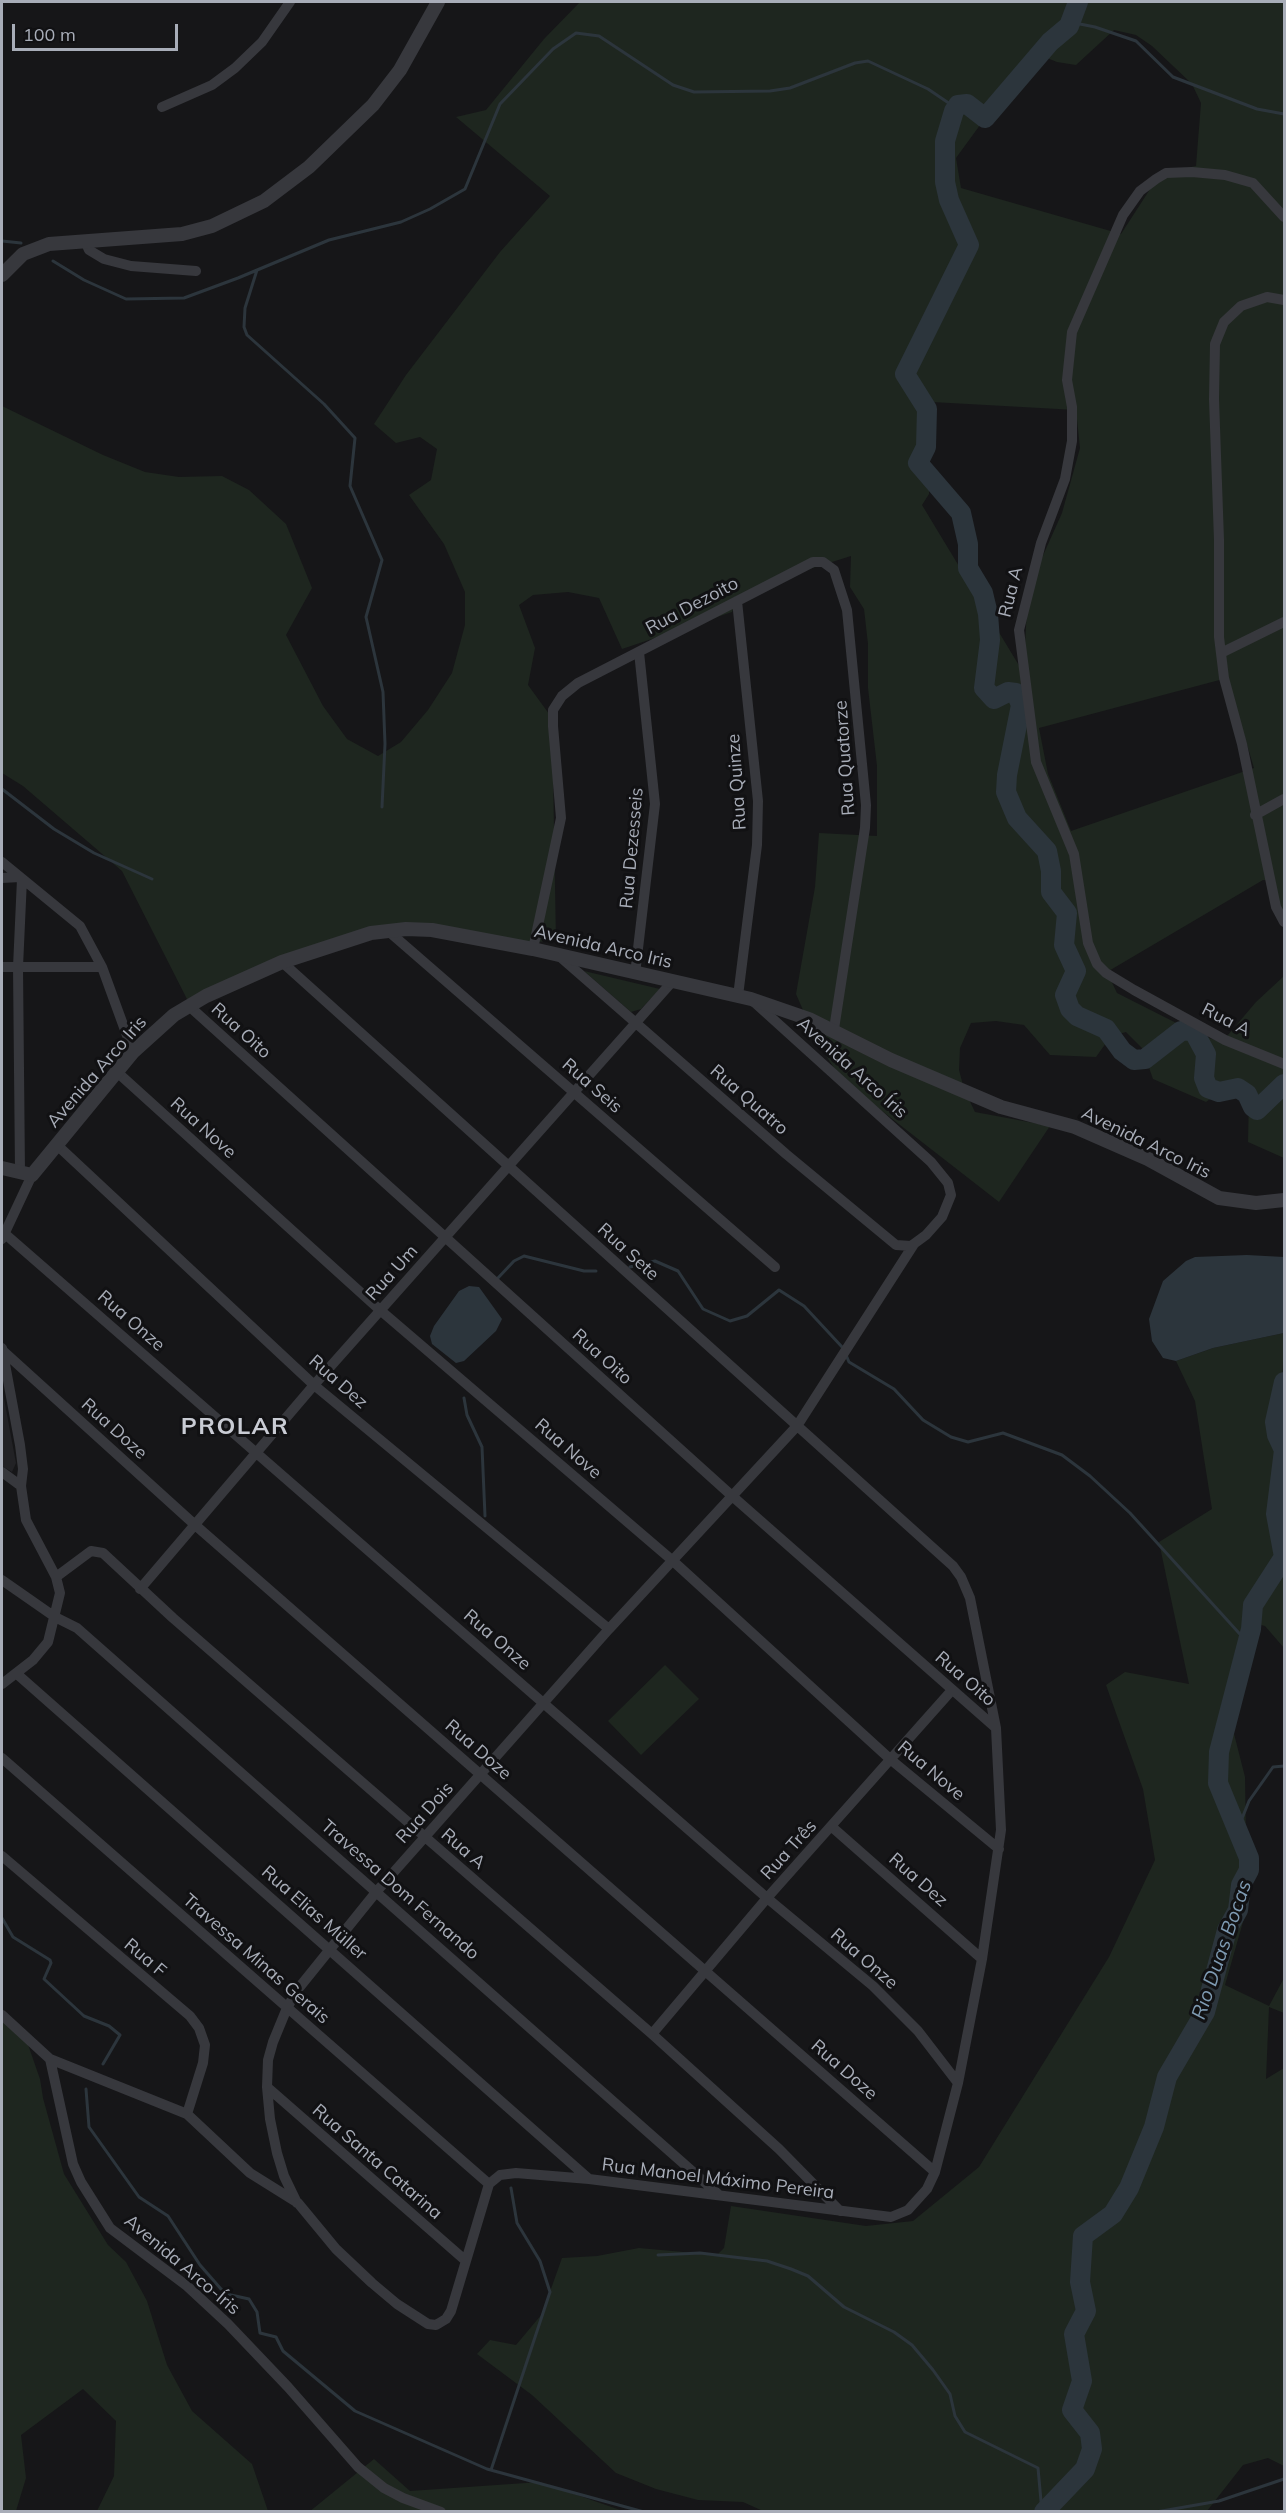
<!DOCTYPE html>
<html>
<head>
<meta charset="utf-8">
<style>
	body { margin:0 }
	#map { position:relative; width:1286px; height:2513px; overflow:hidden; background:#161618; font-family:Mulish,sans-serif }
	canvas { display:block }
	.frame { position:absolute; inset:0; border:3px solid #a8adb8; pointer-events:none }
	.scale { position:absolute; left:12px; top:24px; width:166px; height:27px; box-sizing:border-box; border:3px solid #a8adb8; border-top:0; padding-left:8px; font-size:18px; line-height:21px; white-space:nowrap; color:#a8adb8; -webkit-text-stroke:4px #111113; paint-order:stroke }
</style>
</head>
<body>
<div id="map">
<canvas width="1286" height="2513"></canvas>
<div class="frame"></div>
<div class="scale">100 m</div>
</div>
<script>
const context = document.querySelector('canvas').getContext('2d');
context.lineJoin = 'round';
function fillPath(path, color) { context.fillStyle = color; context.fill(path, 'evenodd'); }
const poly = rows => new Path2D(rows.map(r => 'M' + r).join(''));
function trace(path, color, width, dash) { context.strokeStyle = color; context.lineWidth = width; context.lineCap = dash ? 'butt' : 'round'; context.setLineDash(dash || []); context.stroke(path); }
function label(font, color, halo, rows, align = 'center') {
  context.font = font + ' Mulish,sans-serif'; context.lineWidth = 6; context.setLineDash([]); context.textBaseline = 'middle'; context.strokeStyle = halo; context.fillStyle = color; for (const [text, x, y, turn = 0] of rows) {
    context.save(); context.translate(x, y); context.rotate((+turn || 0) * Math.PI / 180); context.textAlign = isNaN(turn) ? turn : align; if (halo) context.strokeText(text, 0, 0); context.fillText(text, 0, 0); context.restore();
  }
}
fillPath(poly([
	[2,1388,16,1463,12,1472,2,1466]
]), '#222225');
fillPath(poly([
	[580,2,1284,2,1284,917,1268,880,1263,880,1107,972,1117,993,1200,1035,1222,1042,1256,1002,1284,976,1284,1158,1248,1142,1249,1097,1228,1086,1206,1102,1153,1079,1142,1048,1126,1032,1111,1036,1096,1057,1050,1055,1024,1025,996,1021,971,1023,960,1048,959,1070,964,1089,975,1112,1050,1126,999,1202,841,1079,816,1040,796,994,815,887,819,833,877,836,877,766,868,688,868,644,864,609,850,587,851,556,768,582,738,596,732,612,622,649,599,598,568,592,533,595,519,605,535,648,528,685,552,718,556,941,531,942,386,930,349,935,190,1005,122,871,23,786,2,773,2,406,103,455,145,472,179,477,222,476,249,490,286,524,312,588,286,635,323,706,347,739,378,756,401,742,428,710,452,673,465,625,465,592,444,544,409,495,431,480,437,449,420,437,396,443,374,424,406,375,500,252,550,196,456,117,486,110,544,39],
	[1114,30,1136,35,1152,46,1192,84,1201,103,1196,166,1172,171,1154,183,1121,234,961,188,956,158,999,99,1042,56,1057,62,1076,65],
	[932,402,1076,410,1080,448,1062,513,1028,589,1025,646,1029,682,922,505,929,494],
	[1227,678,1254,768,1071,831,1048,774,1039,728],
	[584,971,660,989,641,1009,631,1012],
	[1284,1333,1280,1448,1284,1473,1284,1568,1281,1570,1284,1573,1284,1648,1265,1626,1246,1621,1243,1625,1228,1710,1245,1777,1247,1908,1225,1985,1269,2006,1284,1978,1284,2013,1269,2007,1266,2079,1284,2068,1284,2466,1268,2458,1243,2465,1207,2511,763,2511,743,2502,698,2500,656,2489,616,2473,532,2395,477,2354,490,2340,516,2345,542,2314,562,2258,597,2256,639,2248,717,2255,724,2248,731,2206,866,2226,913,2221,979,2167,1109,1957,1155,1860,1143,1789,1106,1685,1125,1672,1189,1684,1159,1542,1212,1509,1195,1401,1176,1361,1213,1348],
	[665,1665,699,1699,641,1755,608,1721],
	[2,2013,25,2036,40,2079,43,2098,64,2174,108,2245,126,2262,147,2301,167,2365,192,2411,252,2464,268,2511,97,2511,114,2476,116,2421,83,2389,21,2435,26,2478,16,2511,2,2511],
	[374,2459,410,2491,540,2482,623,2511,309,2512]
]), '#1e261f');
fillPath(poly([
	[1247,1255,1284,1257,1284,1333,1213,1348,1176,1361,1163,1358,1152,1341,1149,1319,1163,1281,1186,1261,1195,1257],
	[469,1286,479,1287,502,1319,496,1331,464,1361,456,1363,432,1344,430,1336,434,1326,459,1291]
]), '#2c353c');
trace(poly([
	[1070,25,1075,23,1095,27,1136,41,1173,77,1257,109,1284,114],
	[2,241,21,243],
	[53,261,84,280,126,299,184,298,238,278,329,240,401,222,430,209,465,189,500,104,553,49,576,33,599,36,673,85,694,92,770,91,790,88,855,63,868,61,928,89,956,108],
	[257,270,245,308,244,327,247,335,324,404,355,438,350,486,382,560,366,617,383,692,385,744,382,807],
	[2,789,54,829,94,853,152,879],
	[630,1267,655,1261,678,1271,703,1309,730,1321,747,1316,779,1290,804,1306,843,1348],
	[497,1279,514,1261,524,1256,584,1271,596,1271],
	[846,1355,849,1362,894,1389,923,1420,951,1437,968,1442,1003,1433,1062,1455,1090,1476,1130,1513,1248,1643],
	[464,1398,467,1415,482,1447,485,1516],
	[1242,1842,1241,1821,1249,1801,1273,1767,1284,1766],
	[2,1918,13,1937,50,1960,51,1963,44,1979,84,2016,109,2026,120,2035,103,2064],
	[86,2089,89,2127,139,2197,168,2216,200,2265,221,2289,231,2295,249,2299,257,2312,260,2333,276,2337,283,2351,355,2411,487,2469,644,2512],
	[658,2255,700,2253,767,2261,791,2269,808,2276,844,2307,894,2332,912,2345,933,2370,950,2394,955,2416,965,2432,1038,2468,1042,2512],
	[491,2470,550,2292,540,2261,517,2223,511,2188],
	[1156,2512,1219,2501,1284,2479]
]), '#2c353c', 3);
trace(poly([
	[1078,2,1069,26,1050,42,985,118,967,104,958,105,954,111,945,141,945,182,949,200,969,245,905,374,927,409,926,447,918,463,961,513,968,544,968,568,983,593,988,614,990,640,984,688,994,699,1008,692,1016,693,1021,705,1007,775,1006,792,1017,818,1047,851,1051,871,1051,892,1067,913,1064,945,1076,971,1065,995,1070,1009,1077,1016,1106,1029,1122,1051,1134,1060,1145,1059,1181,1031,1193,1030,1206,1054,1204,1078,1208,1088,1219,1092,1238,1088,1247,1094,1253,1107,1257,1110,1284,1084],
	[1044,2512,1085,2469,1092,2449,1090,2433,1072,2410,1082,2381,1074,2334,1086,2311,1080,2282,1083,2236,1113,2214,1129,2188,1154,2127,1167,2077,1205,2012,1227,1930,1238,1910,1241,1885,1249,1870,1249,1858,1218,1783,1219,1752,1251,1629,1253,1605,1284,1557,1276,1514,1284,1450,1277,1435,1275,1422,1284,1382]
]), '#2c353c', 20);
trace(poly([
	[162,107,212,85,235,68,262,42,290,2],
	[1284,217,1253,183,1225,175,1192,172,1166,173,1156,179,1140,191,1123,215,1072,332,1067,380,1072,407,1072,441,1065,479,1041,543,1019,630,1036,762,1074,854,1088,943,1097,964,1106,973,1134,990,1225,1040,1284,1064],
	[85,241,89,250,104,259,131,266,196,271],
	[1284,300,1267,297,1241,306,1224,322,1215,344,1214,399,1219,540,1219,637,1224,678,1242,744,1276,907,1284,922],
	[737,601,758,801,757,845,738,996],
	[1221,653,1284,622],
	[1255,815,1284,799],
	[2,862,80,926,102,967,133,1052],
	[2,878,20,877],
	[387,930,775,1267],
	[533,949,561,818,553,726,553,710,562,696,578,683,813,562,823,562,834,570,847,610,866,805,865,828,834,1029],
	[558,955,786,1154,896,1245,911,1246,926,1235,942,1217,951,1195,948,1183,931,1162,753,1001],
	[2,967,102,967],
	[635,974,655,804,639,652],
	[189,1006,731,1495,996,1728],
	[117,1072,380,1310,673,1561,890,1759,999,1849],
	[57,1145,314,1385,609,1629],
	[20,1172,18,967,22,879],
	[4,1233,767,1898,873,1986,918,2031,958,2083],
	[2,1239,32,1175],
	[2,1350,194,1524,935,2172],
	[2,1472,21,1486],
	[56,1577,91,1551,103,1553,173,1618,652,2034,779,2149,840,2211],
	[2,1580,55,1617,77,1628,718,2194],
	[140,1589,314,1385,672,982],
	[17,1674,589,2179],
	[2,1684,33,1660,48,1642,60,1593,56,1577,26,1520,21,1486,23,1469,20,1445,2,1348],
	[2,1758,489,2184],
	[832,1827,982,1959],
	[2,1856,190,2016,199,2028,205,2045,203,2063,187,2114],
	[2,2015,50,2059,73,2164,81,2182,110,2228,187,2286,228,2324,288,2387,358,2467,384,2488,403,2498,441,2512],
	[652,2034,767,1898,952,1690],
	[50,2059,187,2114,250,2173,298,2203,336,2249,372,2283,397,2304,428,2324,436,2325,446,2319,451,2311,489,2184,500,2175,516,2173,589,2179,891,2217,908,2210,927,2189,935,2172,958,2083,982,1959,1001,1830,996,1728,970,1598,961,1577,953,1566,282,962],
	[267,2087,466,2261],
	[297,2203,284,2176,277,2153,270,2119,267,2087,268,2060,273,2042,287,2008,298,1989,377,1891,424,1838,609,1629,797,1426,914,1244]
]), '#37383d', 10);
trace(poly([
	[2,275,23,254,49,244,182,234,212,226,264,201,309,167,373,105,400,70,438,2],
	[2,1168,32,1175,133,1052,174,1015,206,996,282,962,371,933,406,929,432,930,533,949,751,999,809,1019,891,1060,1001,1107,1075,1127,1148,1159,1219,1198,1256,1203,1284,1200]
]), '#37383d', 14);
label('18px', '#a8adb8', '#111113', [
	["Rua A",1011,592,-76],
	["Rua Dezoito",692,606,-28],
	["Rua Quatorze",845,758,-94],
	["Rua Quinze",737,782,-94],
	["Rua Dezesseis",632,848,-85],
	["Avenida Arco Iris",603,947,13],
	["Rua A",1226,1020,27],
	["Rua Oito",241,1031,42],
	["Avenida Arco Íris",852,1068,42],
	["Avenida Arco Iris",97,1072,-49],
	["Rua Seis",592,1086,41],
	["Rua Quatro",749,1100,41],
	["Rua Nove",203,1128,42],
	["Avenida Arco Iris",1146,1143,26],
	["Rua Sete",628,1252,42],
	["Rua Um",392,1273,-48],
	["Rua Onze",131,1321,41],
	["Rua Oito",602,1357,42],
	["Rua Dez",338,1382,41],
	["Rua Doze",114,1429,42],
	["Rua Nove",568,1449,41],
	["Rua Onze",497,1640,41],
	["Rua Oito",965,1679,41],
	["Rua Doze",478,1750,41],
	["Rua Nove",931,1771,40],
	["Rua Dois",425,1813,-48],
	["Rua A",463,1849,41],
	["Rua Três",789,1850,-48],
	["Rua Dez",918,1880,41],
	["Travessa Dom Fernando",400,1890,41],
	["Rua Elias Müller",314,1913,41],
	["Rua F",145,1958,40],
	["Travessa Minas Gerais",256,1959,41],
	["Rua Onze",864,1959,41],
	["Rua Doze",844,2070,41],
	["Rua Santa Catarina",377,2162,41],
	["Rua Manoel Máximo Pereira",718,2179,7],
	["Avenida Arco-Íris",182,2265,40]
]);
label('italic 20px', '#7f9bb3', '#111113', [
	["Rio Duas Bocas",1222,1950,-71]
]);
context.letterSpacing = '1.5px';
label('bold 24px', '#c9ccd4', '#111113', [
	["PROLAR",235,1427]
]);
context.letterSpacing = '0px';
</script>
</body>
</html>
